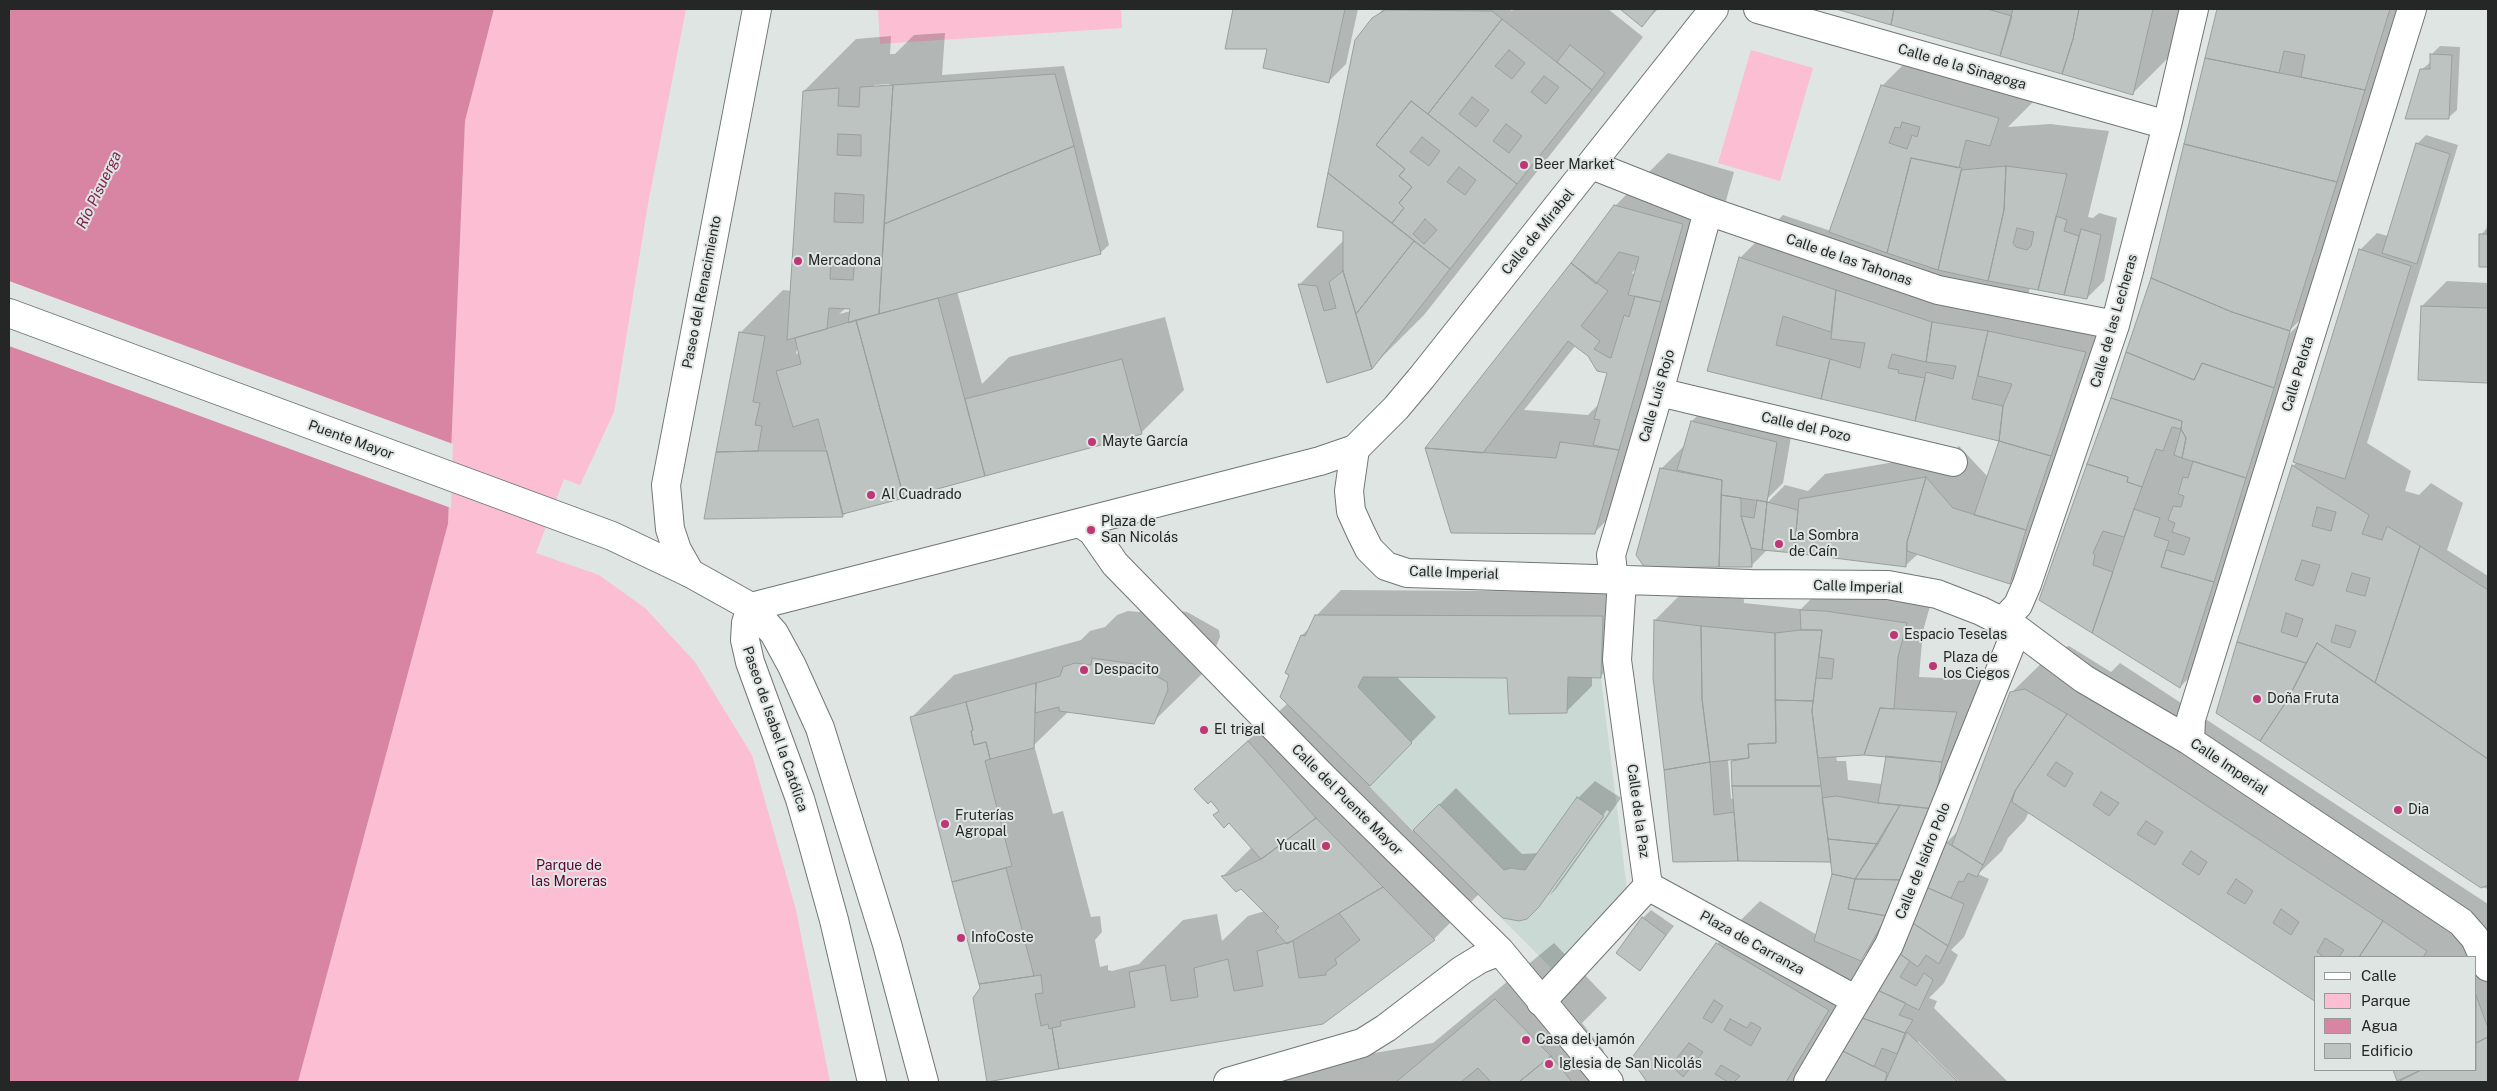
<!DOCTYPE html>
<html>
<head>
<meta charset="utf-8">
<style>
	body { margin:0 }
	#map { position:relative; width:2497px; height:1091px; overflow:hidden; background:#dfe5e3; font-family:"Public Sans",sans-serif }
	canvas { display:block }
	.frame { position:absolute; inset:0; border:10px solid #252726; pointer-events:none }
	.legend { position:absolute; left:2314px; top:956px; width:162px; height:115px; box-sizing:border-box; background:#dfe5e3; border:1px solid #959997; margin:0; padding:6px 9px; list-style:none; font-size:15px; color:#252726 }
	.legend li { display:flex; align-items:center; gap:10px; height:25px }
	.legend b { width:25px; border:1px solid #959997 }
</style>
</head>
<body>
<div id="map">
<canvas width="2497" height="1091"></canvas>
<div class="frame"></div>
<ul class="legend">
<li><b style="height:6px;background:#fff"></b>Calle</li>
<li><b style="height:14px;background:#fbbed2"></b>Parque</li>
<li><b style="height:14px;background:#d885a3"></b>Agua</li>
<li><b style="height:14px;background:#bdc3c1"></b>Edificio</li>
</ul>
</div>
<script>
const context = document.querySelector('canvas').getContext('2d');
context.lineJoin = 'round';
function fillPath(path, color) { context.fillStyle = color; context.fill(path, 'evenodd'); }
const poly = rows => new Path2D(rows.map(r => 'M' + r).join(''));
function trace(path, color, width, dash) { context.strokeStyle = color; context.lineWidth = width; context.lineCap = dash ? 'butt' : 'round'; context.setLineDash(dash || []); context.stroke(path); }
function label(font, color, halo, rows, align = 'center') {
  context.font = font + ' "Public Sans",sans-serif'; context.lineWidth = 4; context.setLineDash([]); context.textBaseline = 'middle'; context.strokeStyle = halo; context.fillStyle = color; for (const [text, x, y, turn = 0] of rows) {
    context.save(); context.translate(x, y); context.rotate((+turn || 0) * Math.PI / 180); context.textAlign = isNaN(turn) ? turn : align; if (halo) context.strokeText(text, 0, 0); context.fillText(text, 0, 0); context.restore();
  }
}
fillPath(poly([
	[1315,615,1603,616,1601,678,1627,889,1551,968,1280,697,1289,675,1285,673,1301,635,1305,636]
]), '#cbd9d5');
fillPath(poly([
	[494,9,686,9,648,204,614,412,580,485,564,479,536,553,599,575,645,608,695,662,752,755,796,910,830,1082,298,1082,448,524,465,121],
	[878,9,1121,9,1122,28,880,44],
	[1751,50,1813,68,1780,181,1718,163]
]), '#fbbed2');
fillPath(poly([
	[9,9,494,9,465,121,448,524,298,1082,9,1082]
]), '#d885a3');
fillPath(poly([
	[9,281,453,444,451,508,9,346]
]), '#dfe5e3');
fillPath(poly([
	[1234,9,1358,9,1346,64,1329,81,1269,48,1226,48],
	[1383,9,1509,9,1512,11,1514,9,1608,9,1643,37,1424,315,1371,368,1299,285,1344,240,1344,230,1319,226,1356,41],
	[1622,9,1658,9,1642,25],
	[1840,9,2185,9,2176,50,2133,93],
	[2218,9,2426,9,2333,287,2289,331,2289,334,2321,303,2259,528,2265,530,2232,634,2180,687,2041,599,2152,278],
	[945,33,942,75,1064,66,1109,245,1100,253,957,291,982,384,1009,357,1165,317,1184,390,1141,433,847,512,843,516,706,518,740,333,783,290,792,291,804,91,856,39,891,36,890,54,895,54,914,35],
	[890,84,887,87,874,87,874,85],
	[846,308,851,308,851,311,839,314],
	[798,345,800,353,796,354],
	[825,447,827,447,832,476],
	[1925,43,2041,75,2033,102,2008,127,2050,124,2109,131,2088,217,2093,218,2099,213,2117,218,2104,281,2087,298,2030,287,2025,309,2110,327,2041,551,2009,583,1918,554,1906,565,1768,549,1751,566,1661,469,1686,444,1692,421,1709,404,1793,425,1783,483,1765,501,1765,505,1785,485,1808,491,1825,474,1952,452,1959,446,1988,477,2001,440,1709,370,1740,258,1783,215,1831,231,1882,86],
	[2440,46,2460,47,2457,110,2448,118,2421,70,2432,61,2432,54],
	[2426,135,2458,145,2367,443,2411,471,2405,491,2419,495,2431,483,2463,503,2447,550,2488,576,2488,889,2482,887,2217,712,2293,466,2297,462,2360,250,2377,233,2388,236,2417,144],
	[1668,153,1734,172,1671,396,1637,490,1594,533,1427,449,1615,206],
	[1639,265,1635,275,1632,273],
	[1576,345,1608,372,1599,404,1588,415,1524,410],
	[2488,227,2488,266,2480,266,2481,235],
	[2447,281,2488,283,2488,381,2419,378,2422,306],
	[1698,577,1743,583,1744,603,1801,609,1819,591,1932,599,1923,631,1919,677,1989,680,1886,934,1860,960,1871,966,1802,1082,1649,1082,1633,1059,1717,944,1760,901,1817,935,1833,875,1831,861,1675,860,1655,620],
	[1821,624,1824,624,1818,660],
	[1800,699,1819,700,1819,702,1800,702],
	[1864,754,1887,756,1882,784,1848,780,1846,761,1837,761,1836,756],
	[1736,758,1733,761,1735,798,1731,799,1728,759],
	[1341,590,1628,592,1625,652,1600,677,1592,677,1592,686,1567,711,1508,676,1396,676,1436,717,1369,786,1413,831,1456,788,1522,854,1539,853,1578,798,1595,781,1621,798,1556,889,1549,896,1609,812,1607,810,1542,902,1527,917,1479,894,1434,939,1323,1023,1059,1068,981,989,911,718,954,675,1081,640,1090,631,1105,627,1117,615,1128,611,1139,612,1146,606,1187,612,1219,630,1220,637,1206,670,1153,722,1069,711,1034,745,1053,814,1063,811,1091,917,1100,916,1102,932,1095,940,1100,967,1108,965,1108,970,1112,971,1139,964,1183,920,1217,914,1222,941,1248,916,1265,911,1241,887,1223,876,1252,847,1229,821,1214,815,1220,810,1211,800,1196,789,1288,703,1291,674,1302,635,1312,626,1316,616],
	[2069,646,2111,672,2120,663,2488,904,2488,1082,2400,1082,2396,1070,2476,1070,2476,957,2316,957,2029,812,2025,820,2008,838,2002,851,1978,874,1989,879,1964,937,1951,950,1958,955,1944,983,1929,998,1937,1001,1934,1008,2008,1082,1959,1082,1918,1041,1918,1045,1956,1082,1830,1082,1824,1079,1912,923,1947,842,1959,830,2011,693,2055,650],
	[1651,910,1674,926,1640,969,1643,918],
	[1554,943,1607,998,1582,1023,1604,1051,1602,1053,1625,1082,1227,1082,1287,1068,1433,1043]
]), '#0003');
const building = poly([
	[1233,9,1345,9,1329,83,1263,68,1267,49,1225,49,1233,9],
	[1620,9,1656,9,1642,27,1620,9],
	[1836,9,1894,9,1891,25,1836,9],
	[1894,9,1987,9,2012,16,2000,56,1891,25,1894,9],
	[2013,9,2079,9,2073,39,2062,74,2000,56,2013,9],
	[2079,9,2153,9,2133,95,2062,74,2073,39,2079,9],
	[2217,9,2390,9,2365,90,2301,77,2305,55,2284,51,2279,73,2205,58,2217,9],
	[1385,10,1492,11,1502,19,1428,114,1411,101,1376,145,1405,169,1399,176,1412,187,1399,203,1404,208,1392,223,1328,173,1355,40,1372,18,1385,10],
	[1502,19,1592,90,1517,184,1428,114,1502,19],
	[1509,50,1525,63,1512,79,1495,66,1509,50],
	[1544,76,1559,87,1546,104,1531,92,1544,76],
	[1472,97,1489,110,1476,127,1459,114,1472,97],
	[1506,124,1522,136,1509,153,1493,141,1506,124],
	[1570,45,1605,73,1592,90,1557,62,1570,45],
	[2430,54,2452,55,2449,119,2405,119,2420,69,2430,69,2430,54],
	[2205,58,2365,90,2337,182,2184,144,2205,58],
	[1055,74,1074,146,884,224,893,85,1055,74],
	[893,85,879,314,848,323,850,309,829,308,827,329,787,340,803,91,839,88,838,106,859,107,860,87,893,85],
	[838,134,861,135,861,156,837,155,838,134],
	[835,193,864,195,863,223,834,222,835,193],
	[831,258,855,259,853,280,830,279,831,258],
	[1881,85,1999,118,1990,146,1966,140,1959,168,1911,158,1887,253,1829,232,1881,85],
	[1902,122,1920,127,1917,137,1912,135,1907,149,1889,143,1895,127,1900,128,1902,122],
	[1411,101,1517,184,1450,269,1392,223,1404,208,1399,203,1412,187,1399,176,1405,169,1376,145,1411,101],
	[1422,137,1440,151,1429,166,1410,152,1422,137],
	[1459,167,1476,180,1465,195,1447,182,1459,167],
	[1425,219,1437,230,1424,244,1413,234,1425,219],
	[2416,143,2450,154,2417,264,2382,253,2416,143],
	[2184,144,2337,182,2290,331,2232,312,2151,278,2184,144],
	[1074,146,1101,254,879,314,884,224,1074,146],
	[1911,158,1962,168,1938,270,1887,253,1911,158],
	[2006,166,2067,174,2038,290,1988,281,2004,210,2006,166],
	[2017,228,2034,232,2031,246,2027,250,2016,247,2013,243,2017,228],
	[2006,166,2004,210,1988,281,1938,270,1961,170,2006,166],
	[1328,173,1414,241,1356,314,1343,271,1343,231,1317,227,1328,173],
	[1614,205,1683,224,1661,302,1628,295,1639,257,1619,252,1596,284,1571,263,1614,205],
	[2488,209,2488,267,2479,267,2479,234,2487,234,2488,209],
	[2056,216,2067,220,2064,231,2079,236,2064,295,2038,290,2056,216],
	[2081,229,2101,235,2087,299,2064,295,2081,229],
	[1414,241,1450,269,1372,369,1356,314,1414,241],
	[2359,249,2411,266,2345,479,2293,462,2359,249],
	[1739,257,1836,290,1831,332,1783,316,1776,345,1830,359,1821,399,1707,371,1739,257],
	[1571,263,1608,291,1581,326,1600,341,1594,349,1608,357,1611,358,1624,315,1629,317,1635,296,1661,302,1619,450,1593,445,1600,420,1594,419,1607,373,1597,371,1588,356,1568,341,1483,453,1425,448,1571,263],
	[1343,271,1372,369,1327,383,1298,284,1317,286,1324,311,1336,308,1329,282,1343,271],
	[2151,278,2232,312,2290,331,2274,388,2202,363,2194,380,2126,352,2151,278],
	[1836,290,1932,322,1926,362,1892,354,1888,368,1899,370,1898,373,1925,378,1915,421,1821,399,1830,359,1860,368,1865,343,1831,339,1836,290],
	[938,298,985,476,904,498,856,320,938,298],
	[2421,306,2488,308,2488,383,2418,380,2421,306],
	[856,320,904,498,843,514,818,419,793,427,776,371,801,364,795,338,856,320],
	[1932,322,1988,331,1972,399,2003,406,1999,441,1915,421,1926,372,1953,379,1956,366,1926,362,1932,322],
	[1988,331,2086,352,2051,456,1999,441,2003,406,2012,384,1978,376,1988,331],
	[739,332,765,336,753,402,760,403,755,425,762,426,758,451,716,452,739,332],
	[2126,352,2194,380,2202,363,2274,388,2246,478,2182,458,2186,438,2181,429,2182,421,2111,398,2126,352],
	[1122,359,1142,434,985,476,965,399,1122,359],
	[2111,398,2182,421,2181,429,2172,427,2163,451,2156,449,2142,487,2127,482,2128,477,2087,464,2111,398],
	[1691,421,1777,442,1767,502,1721,495,1722,480,1677,470,1691,421],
	[2181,429,2186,438,2182,458,2174,455,2181,429],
	[1999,441,2051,456,2026,530,1974,515,1999,441],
	[1560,442,1619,450,1595,534,1451,533,1425,448,1556,458,1560,442],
	[758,451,827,451,843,517,704,519,716,452,758,451],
	[2193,461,2246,478,2214,582,2161,567,2166,550,2184,555,2190,538,2172,532,2175,523,2168,520,2173,506,2181,507,2184,496,2178,494,2183,477,2188,478,2193,461],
	[2087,464,2128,477,2127,482,2142,487,2124,537,2103,531,2093,553,2095,555,2093,565,2113,572,2092,633,2039,600,2087,464],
	[2292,465,2369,515,2362,534,2382,540,2387,526,2420,546,2375,683,2317,643,2306,663,2237,642,2292,465],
	[2317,507,2336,512,2331,531,2312,526,2317,507],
	[2302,560,2320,565,2313,586,2295,580,2302,560],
	[2352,573,2370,578,2365,596,2346,591,2352,573],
	[2286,613,2303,619,2297,637,2281,632,2286,613],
	[2336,625,2356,631,2350,648,2331,642,2336,625],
	[1660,468,1722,480,1719,567,1645,568,1636,555,1660,468],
	[1926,477,1907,542,1906,567,1794,553,1799,499,1926,477],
	[1926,477,1953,508,2026,530,2010,584,1907,551,1907,542,1926,477],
	[1721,495,1741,498,1741,516,1751,548,1752,567,1719,567,1721,495],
	[1757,500,1767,502,1762,550,1751,548,1741,516,1754,518,1757,500],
	[1767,502,1798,510,1794,553,1762,550,1767,502],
	[2134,509,2160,518,2154,536,2169,541,2161,567,2214,582,2180,688,2092,633,2134,509],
	[2420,546,2488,590,2488,759,2375,683,2420,546],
	[1800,610,1825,611,1907,623,1898,657,1894,709,1880,708,1864,755,1818,758,1812,711,1816,678,1832,679,1834,659,1819,657,1822,630,1801,630,1800,610],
	[1315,615,1603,616,1601,678,1568,677,1567,713,1509,714,1507,678,1363,677,1358,687,1412,743,1370,786,1280,697,1289,675,1285,673,1301,635,1305,636,1315,615],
	[1654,620,1701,626,1702,699,1710,762,1664,770,1653,678,1654,620],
	[1701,626,1775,633,1776,743,1748,744,1749,758,1710,762,1702,699,1701,626],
	[1801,630,1822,630,1813,701,1775,700,1775,633,1801,630],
	[2237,642,2306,663,2288,699,2260,741,2216,713,2237,642],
	[2317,643,2488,759,2488,885,2481,888,2260,741,2288,699,2317,643],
	[1092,658,1134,664,1167,682,1168,690,1154,724,1059,711,1059,707,1035,713,1036,683,1060,676,1063,667,1075,663,1091,665,1092,658],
	[1036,683,1034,748,990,759,986,742,974,745,971,731,973,730,966,702,1036,683],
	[2025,689,2067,714,2015,791,1983,865,1952,845,2010,692,2025,689],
	[1775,700,1813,701,1812,711,1821,786,1732,786,1731,761,1749,758,1748,744,1776,743,1775,700],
	[966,702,973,730,971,731,974,745,986,742,990,759,985,761,1012,866,952,882,910,717,966,702],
	[1880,708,1957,712,1942,762,1864,755,1880,708],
	[2067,714,2383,921,2359,957,2339,957,2344,950,2325,938,2317,952,2324,957,2316,957,2316,1002,2012,802,2015,791,2067,714],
	[2056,762,2073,773,2065,787,2047,775,2056,762],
	[2101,792,2119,803,2109,816,2093,805,2101,792],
	[2146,821,2163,832,2155,845,2137,834,2146,821],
	[2191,851,2207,862,2199,875,2182,864,2191,851],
	[2236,879,2253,891,2245,904,2227,893,2236,879],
	[2281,909,2299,922,2291,935,2273,923,2281,909],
	[1248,741,1316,818,1261,859,1229,823,1224,828,1213,815,1219,811,1211,801,1208,804,1194,789,1248,741],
	[1886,756,1942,762,1934,809,1878,803,1886,756],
	[1710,762,1714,815,1734,812,1738,861,1673,862,1664,770,1710,762],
	[1732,786,1821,786,1831,862,1738,861,1732,786],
	[1836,796,1878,803,1900,805,1878,844,1828,839,1822,798,1836,796],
	[1577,797,1604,816,1539,907,1527,919,1519,921,1503,918,1496,912,1413,830,1439,804,1504,870,1511,868,1525,870,1577,797],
	[1900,805,1934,809,1906,880,1855,879,1900,805],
	[1316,818,1383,887,1287,944,1275,931,1279,927,1241,889,1236,892,1221,876,1228,875,1263,858,1316,818],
	[1828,839,1878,844,1855,879,1832,874,1828,839],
	[1946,842,1983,865,1977,877,1968,873,1963,882,1959,881,1951,898,1926,887,1946,842],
	[1006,868,1034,976,979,984,952,882,1006,868],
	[1832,874,1855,879,1848,909,1887,916,1861,961,1814,941,1832,874],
	[1855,879,1906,880,1887,916,1848,909,1855,879],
	[1383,887,1435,940,1323,1024,1059,1069,1052,1028,1061,1026,1060,1021,1135,1007,1129,972,1165,965,1171,1001,1198,997,1194,968,1228,959,1234,991,1263,986,1257,951,1293,941,1299,978,1326,975,1326,972,1337,964,1335,959,1360,940,1339,913,1383,887],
	[1926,887,1964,904,1948,946,1911,922,1926,887],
	[1642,917,1666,935,1640,971,1616,953,1642,917],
	[2383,921,2427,951,2423,957,2359,957,2383,921],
	[1911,922,1948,946,1939,964,1926,955,1918,967,1893,949,1911,922],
	[1716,943,1829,1010,1786,1082,1734,1082,1740,1076,1721,1065,1715,1074,1728,1082,1647,1082,1631,1059,1716,943],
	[1714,1000,1723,1006,1712,1023,1703,1018,1714,1000],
	[1730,1019,1747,1028,1751,1022,1761,1028,1751,1046,1724,1030,1730,1019],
	[1689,1043,1703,1052,1683,1077,1671,1065,1689,1043],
	[1893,949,1910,961,1900,977,1916,986,1924,973,1933,980,1919,1010,1871,987,1893,949],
	[1041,975,1043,993,1035,994,1041,1026,1048,1024,1049,1029,1052,1028,1059,1069,987,1082,973,998,980,988,979,984,1041,975],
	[1871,987,1906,1003,1899,1015,1913,1020,1905,1033,1859,1017,1871,987],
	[2476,995,2488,1028,2488,1037,2476,1043,2476,995],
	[1495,999,1551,1056,1519,1082,1491,1082,1478,1068,1461,1082,1396,1082,1495,999],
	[1859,1017,1905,1033,1897,1054,1882,1048,1874,1067,1839,1049,1859,1017],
	[1907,1032,1958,1082,1885,1082,1907,1032],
	[2488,1037,2488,1082,2398,1082,2421,1070,2476,1070,2476,1043,2488,1037],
	[1839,1049,1887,1073,1885,1082,1828,1082,1822,1079,1839,1049],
	[1551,1056,1572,1082,1519,1082,1531,1072,1551,1056],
	[2393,1070,2421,1070,2397,1081,2393,1070]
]);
fillPath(building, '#bdc3c1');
trace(building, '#999f9d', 1);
const street = poly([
	[1758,9,2167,125],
	[1592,165,1708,211,1938,290,2115,325],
	[1659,392,1953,462],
	[1355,449,1349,491,1351,511,1361,533,1369,549,1386,566,1407,573,1751,584,1888,585,1937,594,1981,611,2017,629,2084,679,2190,741,2461,922,2475,938,2488,967],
	[1080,523,1092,531,1115,564,1321,775,1500,951,1609,1082],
	[690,573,677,550,670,529,666,485,757,9],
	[1622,580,1617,660,1648,886],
	[1614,581,1611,555,1659,392,1708,211],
	[2003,621,2018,605,2027,584,2115,325,2167,125,2194,9],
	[2190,741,2191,719,2412,9],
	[1648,886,1856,1000],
	[1541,1002,1648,886],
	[1228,1082,1362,1043,1386,1028,1462,970,1480,959,1500,951],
	[1808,1082,1889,945,2017,629]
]);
const secondary = poly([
	[9,313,612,536,690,573,751,607,774,633,792,666,820,728,887,944,924,1082],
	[751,607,1320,461,1355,449,1396,408,1422,377,1714,9],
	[751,607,746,623,745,640,750,662,800,799,811,837,834,920,872,1082]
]);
trace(street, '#717675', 30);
trace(secondary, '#717675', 30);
trace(street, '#fff', 28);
trace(secondary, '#fff', 28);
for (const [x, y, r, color] of [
	[1524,165,5,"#bf3774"],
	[798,261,5,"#bf3774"],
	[1092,442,5,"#bf3774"],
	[871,495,5,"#bf3774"],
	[1091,530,5,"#bf3774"],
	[1779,544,5,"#bf3774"],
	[1894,635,5,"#bf3774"],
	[1933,666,5,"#bf3774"],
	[1084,670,5,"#bf3774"],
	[2257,699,5,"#bf3774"],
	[1204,730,5,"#bf3774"],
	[2398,810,5,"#bf3774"],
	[945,824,5,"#bf3774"],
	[1326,846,5,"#bf3774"],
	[961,938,5,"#bf3774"],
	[1526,1040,5,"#bf3774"],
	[1549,1064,5,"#bf3774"]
]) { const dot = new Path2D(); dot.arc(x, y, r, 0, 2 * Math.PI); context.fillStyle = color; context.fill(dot); trace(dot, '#dfe5e3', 2); }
label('14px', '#252726', '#dfe5e3', [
	["Calle de la Sinagoga",1962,67,16],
	["Calle de Mirabel",1538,232,-51],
	["Calle de las Tahonas",1849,260,19],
	["Paseo del Renacimiento",702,292,-79],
	["Calle de las Lecheras",2114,321,-74],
	["Calle Pelota",2298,374,-73],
	["Calle Luis Rojo",1657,396,-74],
	["Calle del Pozo",1806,427,13],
	["Puente Mayor",351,440,20],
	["Calle Imperial",1454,573,2],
	["Calle Imperial",1858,587,2],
	["Paseo de Isabel la Católica",775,729,71],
	["Calle Imperial",2229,767,34],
	["Calle del Puente Mayor",1347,800,45],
	["Calle de la Paz",1638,811,82],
	["Calle de Isidro Polo",1923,861,-68],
	["Plaza de Carranza",1752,943,29]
]);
label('14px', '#252726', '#dfe5e3', [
	["Beer Market",1534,165],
	["Mercadona",808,261],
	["Mayte García",1102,442],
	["Al Cuadrado",881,495],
	["Plaza de",1101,522],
	["San Nicolás",1101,538],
	["La Sombra",1789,536],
	["de Caín",1789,552],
	["Espacio Teselas",1904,635],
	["Plaza de",1943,658],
	["los Ciegos",1943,674],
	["Despacito",1094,670],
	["Doña Fruta",2267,699],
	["El trigal",1214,730],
	["Dia",2408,810],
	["Fruterías",955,816],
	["Agropal",955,832],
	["Yucall",1316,846,"right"],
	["InfoCoste",971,938],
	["Casa del jamón",1536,1040],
	["Iglesia de San Nicolás",1559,1064]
], 'left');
label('14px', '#650035', '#dfe5e3', [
	["Parque de",569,866],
	["las Moreras",569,882]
]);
label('italic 15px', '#81204c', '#dfe5e3', [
	["Río Pisuerga",99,190,-64]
]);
</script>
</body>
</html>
